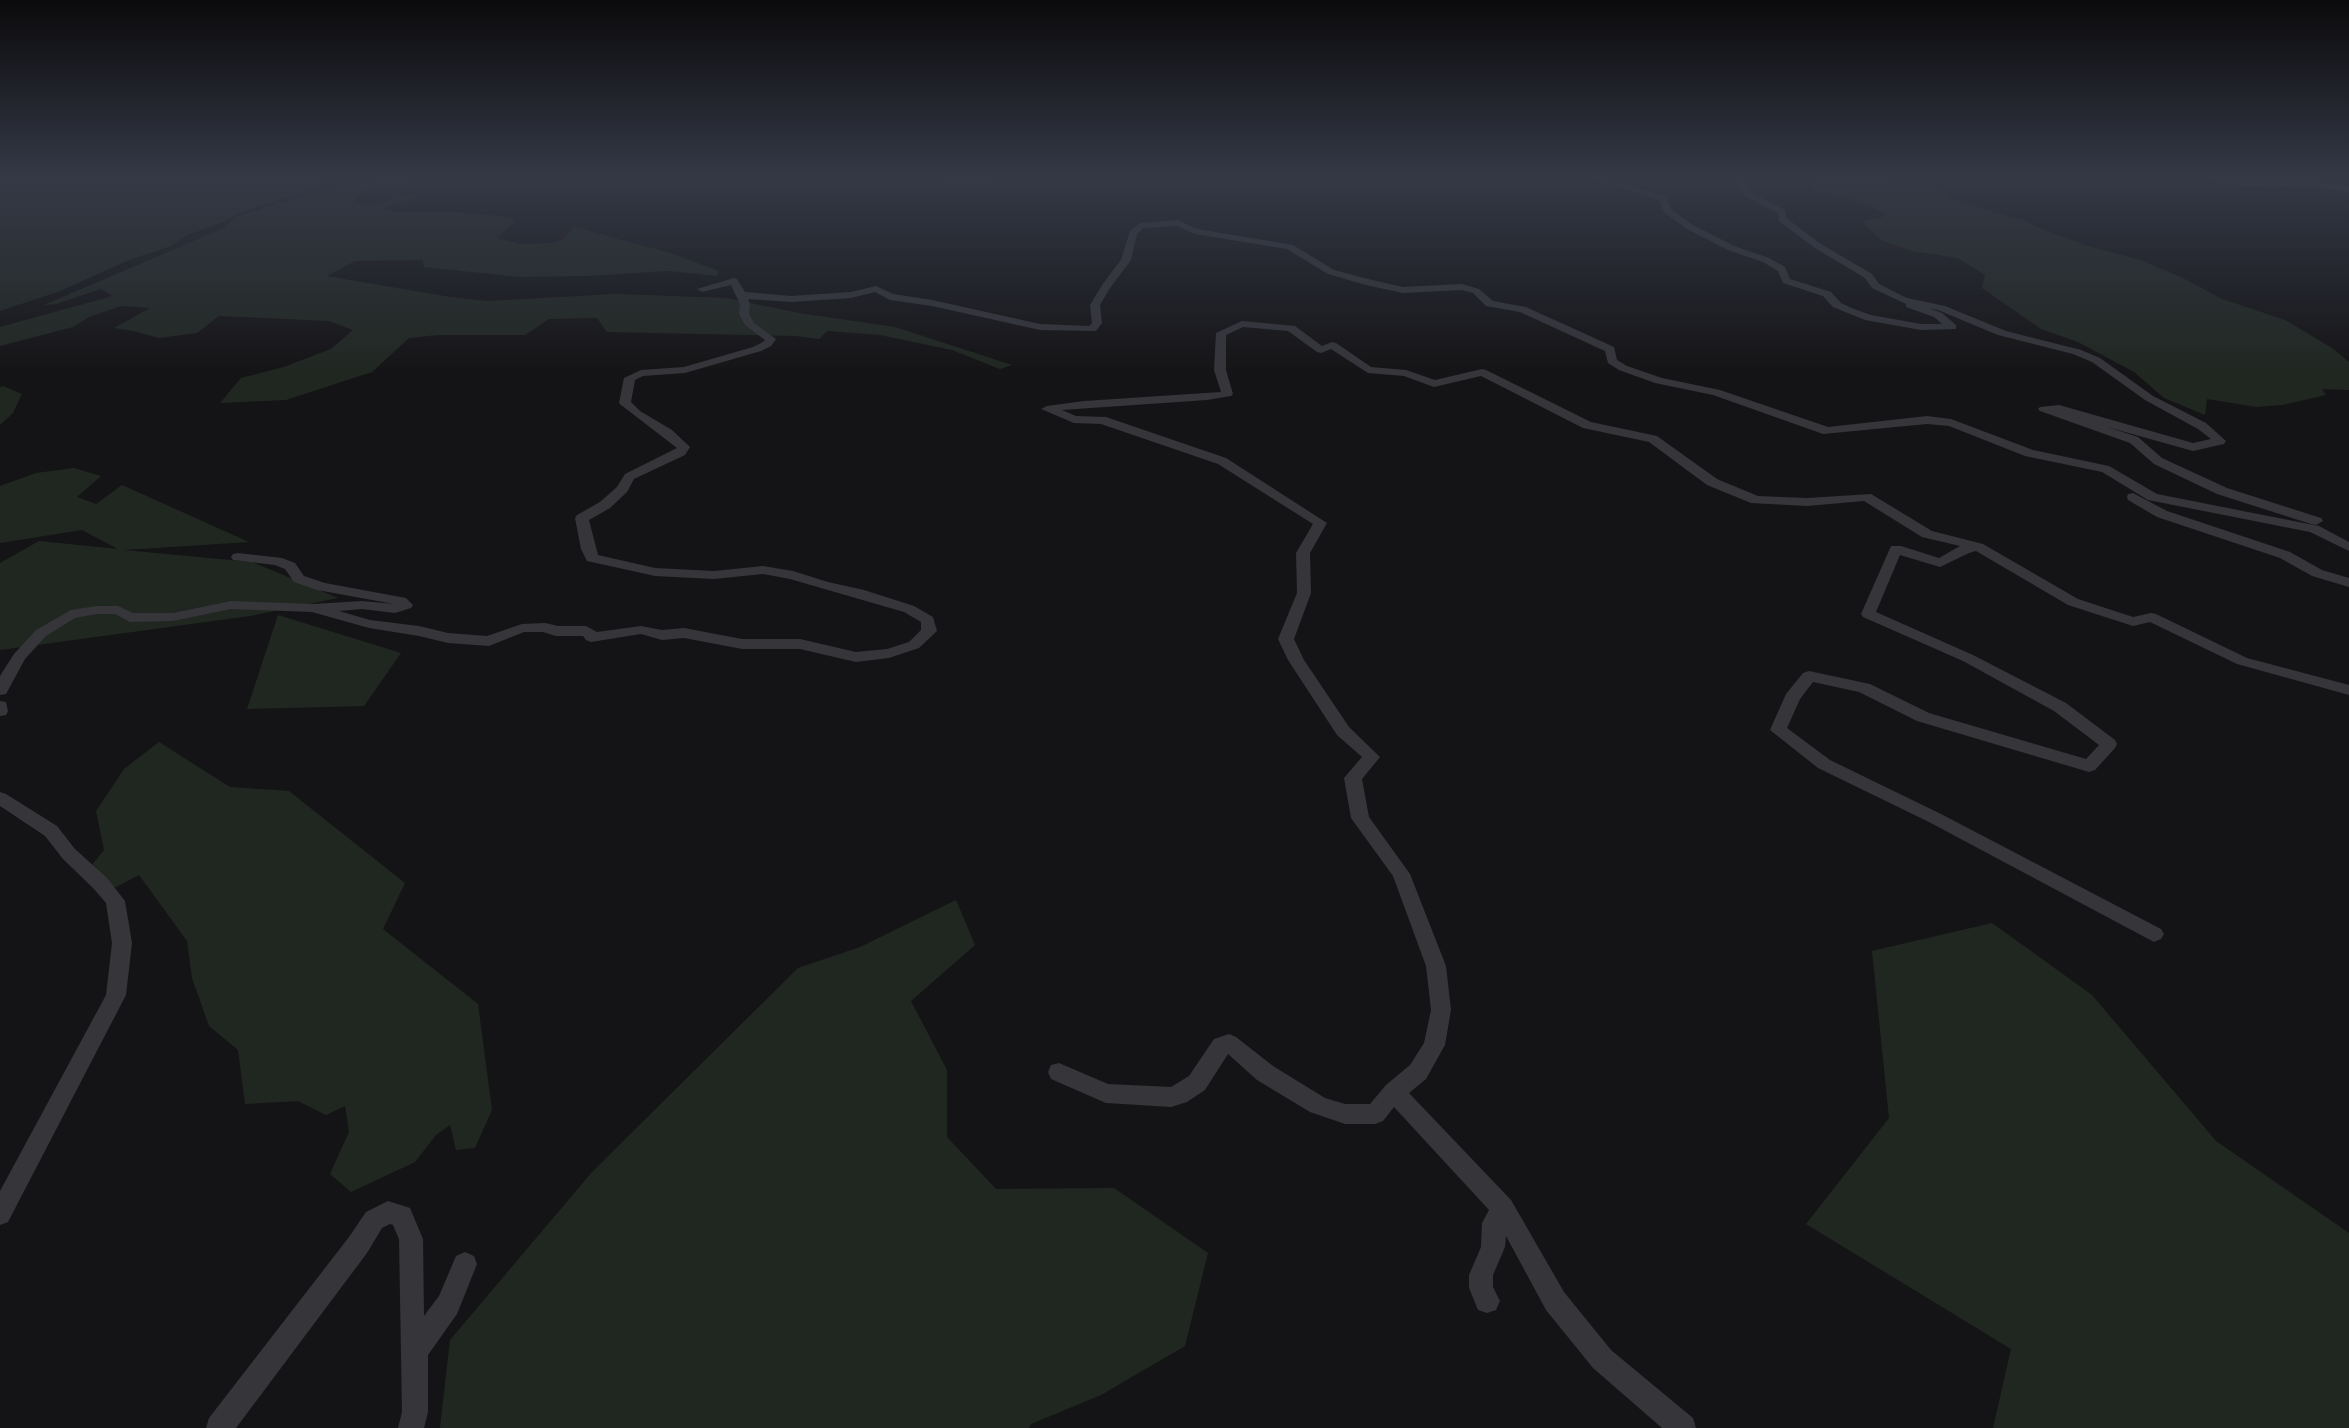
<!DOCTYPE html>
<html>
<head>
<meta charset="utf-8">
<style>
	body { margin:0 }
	canvas { display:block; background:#141315 }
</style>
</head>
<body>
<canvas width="2349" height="1428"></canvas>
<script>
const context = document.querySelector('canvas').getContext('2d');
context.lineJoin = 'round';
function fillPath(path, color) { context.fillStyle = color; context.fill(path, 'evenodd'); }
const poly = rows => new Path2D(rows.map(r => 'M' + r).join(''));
fillPath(poly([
	[0,177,342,177,311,186,309,190,237,214,223,222,187,235,169,247,131,259,60,291,0,311],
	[390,177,431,177,406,185,362,192,354,201,369,207,408,194,416,197,380,209,395,212,455,212,506,217,516,221,497,238,520,244,552,243,562,240,574,227,667,252,719,271,717,276,669,271,588,276,519,277,424,267,423,260,355,261,327,276,450,297,487,301,616,294,726,298,799,313,895,327,1012,365,1000,369,952,350,880,335,827,331,819,339,796,336,607,332,597,318,549,319,525,335,438,335,409,338,372,372,286,400,220,403,241,378,284,367,331,349,353,330,329,321,219,316,197,333,159,338,134,331,114,328,150,308,121,306,89,317,73,327,0,346,0,327,113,296,101,289,56,304,44,305,224,228,235,217,329,188],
	[897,177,1022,177,966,188],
	[1810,177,1869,177,1931,184,1947,191,1947,196,1971,206,2023,220,2037,227,2085,245,2143,261,2183,278,2222,299,2285,320,2332,348,2349,362,2349,390,2322,389,2326,395,2282,405,2257,407,2207,399,2205,415,2164,398,2134,372,2078,342,2041,329,1982,288,1985,275,1958,258,1912,251,1881,240,1862,222,1886,216,1875,207,1849,198,1816,192,1807,185],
	[3,386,22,394,13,413,0,425,0,387],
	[74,468,101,476,77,497,96,504,122,485,249,542,124,550,252,562,338,598,250,616,0,650,0,563,39,541,118,549,82,530,0,543,0,486,36,473],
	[278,615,401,653,364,706,247,709],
	[159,742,230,787,289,791,405,883,383,929,478,1004,492,1110,475,1148,456,1150,450,1125,436,1135,415,1162,351,1192,330,1174,349,1132,345,1106,326,1115,298,1101,245,1104,238,1050,209,1026,192,978,187,941,139,875,114,888,91,866,104,850,96,811,124,769],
	[956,900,975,945,911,1001,947,1070,947,1137,996,1189,1114,1188,1208,1253,1185,1346,1101,1395,1031,1424,1029,1428,440,1428,450,1340,592,1172,798,968,860,947],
	[1992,923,2092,995,2216,1141,2349,1233,2349,1428,1993,1428,2011,1349,1806,1224,1889,1118,1872,951]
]), '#202721');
fillPath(poly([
	[1584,177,1597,177,1660,194,1667,198,1671,209,1693,225,1734,246,1769,258,1785,267,1790,279,1831,292,1841,303,1854,309,1871,315,1921,324,1942,324,1934,317,1906,307,1906,304,1872,288,1865,278,1815,248,1779,221,1778,213,1745,196,1732,177,1742,177,1751,192,1785,210,1786,218,1821,244,1872,274,1879,284,1907,298,1945,306,2006,331,2081,350,2100,358,2153,396,2206,423,2226,441,2224,444,2193,451,2107,427,2138,437,2162,458,2227,488,2321,518,2323,521,2316,525,2311,524,2217,494,2154,464,2130,443,2040,411,2038,409,2040,407,2059,405,2193,443,2211,439,2198,429,2145,400,2092,362,2073,354,1998,335,1938,310,1929,308,1942,313,1956,325,1956,329,1921,330,1865,320,1833,307,1823,296,1783,283,1778,271,1763,262,1728,250,1687,229,1664,212,1660,201,1654,198,1584,177],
	[1178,220,1197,229,1293,245,1334,270,1368,279,1403,287,1462,284,1479,289,1493,301,1526,307,1614,347,1617,360,1627,366,1662,378,1720,390,1828,427,1927,416,1951,419,2033,450,2109,466,2157,494,2319,526,2349,542,2349,551,2310,532,2148,500,2102,472,2025,456,1949,426,1927,424,1823,434,1713,395,1655,383,1619,370,1608,363,1605,351,1520,312,1486,306,1473,293,1462,290,1403,293,1366,285,1328,274,1287,249,1195,234,1177,226,1143,228,1137,234,1131,260,1110,288,1100,305,1102,323,1096,331,1040,330,932,306,890,300,875,292,851,298,791,302,748,299,750,304,749,314,754,323,776,339,771,346,761,351,685,373,643,376,635,380,631,402,640,411,672,430,690,447,685,455,634,479,627,492,610,508,589,520,598,555,655,568,714,571,763,566,793,571,828,582,864,590,914,606,933,617,937,631,919,648,889,658,856,662,800,649,742,649,684,638,662,640,641,634,591,642,586,640,583,636,556,636,543,632,524,632,489,646,448,643,419,636,369,628,312,612,231,609,173,621,130,622,115,614,97,614,75,618,46,636,25,659,6,694,0,695,0,676,14,654,36,630,71,610,97,606,118,606,133,613,173,613,231,601,313,604,362,601,394,604,317,590,294,582,285,569,275,565,233,560,231,557,233,554,238,553,282,558,295,563,304,576,325,583,406,598,413,605,411,608,395,613,362,609,339,611,370,620,419,626,448,633,487,636,522,624,545,623,558,626,586,626,597,632,641,626,662,630,684,628,742,639,800,639,856,652,887,649,909,642,921,630,921,622,904,612,790,579,763,574,714,579,655,576,587,561,581,549,575,518,577,515,600,502,617,487,625,474,677,448,621,405,619,403,624,378,641,370,684,367,753,347,763,342,765,340,745,325,739,314,740,304,731,285,702,292,697,289,734,278,737,279,745,292,791,296,851,292,876,286,893,294,932,300,1040,324,1089,326,1092,323,1090,305,1102,285,1121,260,1130,231,1140,223,1178,220],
	[1242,321,1295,326,1322,346,1332,342,1336,343,1371,367,1406,370,1435,380,1482,369,1486,370,1591,422,1657,436,1717,479,1758,496,1807,498,1871,494,1932,531,1983,544,2078,599,2133,617,2151,613,2156,614,2247,658,2349,685,2349,695,2237,664,2150,622,2133,626,2068,605,1976,551,1969,553,1940,567,1900,555,1876,612,1973,655,2066,703,2115,740,2117,744,2115,748,2095,770,2089,772,1917,721,1859,692,1813,682,1800,699,1787,728,1830,760,1941,814,2161,929,2164,934,2161,939,2154,942,1929,822,1818,768,1770,730,1786,694,1803,673,1809,671,1870,684,1929,713,2086,759,2099,745,2054,711,1963,661,1863,617,1861,614,1891,546,1901,546,1939,558,1960,546,1922,537,1864,501,1807,506,1751,503,1707,485,1649,442,1583,428,1481,376,1434,387,1404,376,1368,373,1331,349,1321,353,1317,352,1288,331,1243,327,1226,335,1226,370,1233,394,1231,396,1207,400,1062,410,1076,416,1106,417,1226,458,1327,523,1310,553,1311,593,1294,639,1304,660,1349,727,1380,757,1362,779,1369,817,1410,874,1446,966,1451,1010,1445,1045,1426,1079,1409,1093,1511,1200,1564,1292,1611,1350,1693,1418,1696,1428,1662,1428,1593,1368,1546,1310,1506,1236,1505,1247,1493,1275,1493,1287,1500,1301,1496,1310,1487,1313,1478,1310,1469,1288,1469,1275,1481,1247,1482,1223,1489,1210,1394,1107,1383,1121,1375,1124,1345,1124,1310,1112,1257,1080,1228,1054,1205,1090,1187,1102,1171,1107,1106,1103,1051,1079,1048,1072,1051,1065,1059,1063,1108,1084,1171,1087,1189,1076,1214,1039,1229,1034,1236,1037,1273,1066,1325,1098,1345,1104,1370,1104,1386,1085,1410,1065,1424,1043,1431,1010,1426,966,1393,876,1351,818,1344,778,1362,757,1337,735,1288,660,1278,639,1297,593,1296,553,1313,524,1218,464,1101,424,1074,423,1041,409,1047,406,1084,401,1221,392,1214,370,1216,333,1242,321],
	[2133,493,2167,511,2290,552,2322,570,2349,578,2349,587,2312,576,2280,558,2157,517,2128,500,2127,497,2128,494,2133,493],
	[0,701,6,702,8,711,6,715,0,716,0,701],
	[0,792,6,794,57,826,75,849,107,878,125,901,132,943,126,995,8,1222,0,1225,0,1191,106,995,112,943,106,903,93,888,63,859,45,836,0,806,0,792],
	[388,1201,410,1208,423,1239,424,1316,439,1296,456,1256,465,1252,474,1256,477,1264,457,1314,428,1355,428,1412,424,1428,398,1428,402,1412,399,1239,393,1225,390,1224,382,1228,367,1253,236,1428,206,1428,209,1418,349,1237,366,1212,388,1201]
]), '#35353a');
fillPath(poly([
	[2204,177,2319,181,2349,186,2349,192,2319,187,2246,186,2210,180,2204,177]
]), '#43434a');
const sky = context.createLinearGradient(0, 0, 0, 377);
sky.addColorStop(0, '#0b0a0c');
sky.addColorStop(0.47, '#343946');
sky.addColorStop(1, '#34394600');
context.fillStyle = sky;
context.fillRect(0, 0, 2349, 377);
</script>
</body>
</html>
